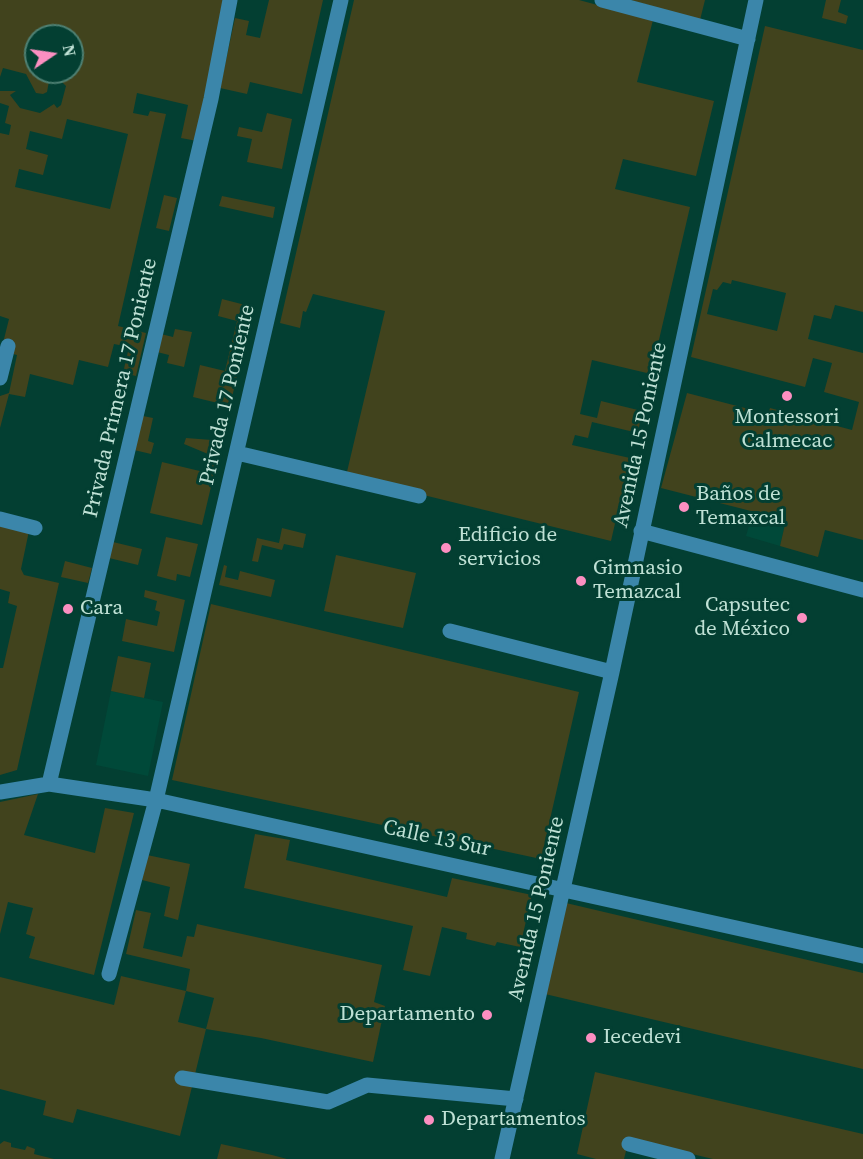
<!DOCTYPE html>
<html>
<head>
<meta charset="utf-8">
<style>
	body { margin:0 }
	#map { position:relative; width:863px; height:1159px; overflow:hidden; background:#033f32; font-family:"Source Serif 4",serif }
	canvas { display:block }
	.north { position:absolute; left:24px; top:24px; width:60px; height:60px; box-sizing:border-box; background:#033f32; border:2px solid #4e8073; border-radius:50%; rotate:77deg; font-size:16px; font-weight:700; line-height:24px; text-align:center; color:#bfe1d5 }
	.north::after { content:''; display:block; margin:auto; width:21px; height:27px; background:#fc8fc1; clip-path:polygon(50% 0,100% 100%,50% 72%,0 100%) }
</style>
</head>
<body>
<div id="map">
<canvas width="863" height="1159"></canvas>
<div class="north">N</div>
</div>
<script>
const context = document.querySelector('canvas').getContext('2d');
context.lineJoin = 'round';
function fillPath(path, color) { context.fillStyle = color; context.fill(path, 'evenodd'); }
const poly = rows => new Path2D(rows.map(r => 'M' + r).join(''));
function trace(path, color, width, dash) { context.strokeStyle = color; context.lineWidth = width; context.lineCap = dash ? 'butt' : 'round'; context.setLineDash(dash || []); context.stroke(path); }
function label(font, color, halo, rows, align = 'center') {
  context.font = font + ' "Source Serif 4",serif'; context.lineWidth = 6; context.setLineDash([]); context.textBaseline = 'middle'; context.strokeStyle = halo; context.fillStyle = color; for (const [text, x, y, turn = 0] of rows) {
    context.save(); context.translate(x, y); context.rotate((+turn || 0) * Math.PI / 180); context.textAlign = isNaN(turn) ? turn : align; if (halo) context.strokeText(text, 0, 0); context.fillText(text, 0, 0); context.restore();
  }
}
fillPath(poly([
	[753,512,786,520,780,546,746,536],
	[111,691,163,702,148,776,96,765]
]), '#004939');
fillPath(poly([
	[0,0,223,0,197,141,181,138,188,105,137,93,133,113,148,116,150,111,166,114,118,326,146,333,136,376,123,373,129,347,114,344,108,367,79,360,73,385,30,374,25,397,9,394,0,428,0,396,9,393,17,355,1,351,9,319,0,316,0,133,9,135,11,125,5,123,9,106,0,103,0,91,16,91,10,95,20,108,40,113,54,104,57,108,61,105,66,86,57,77,50,76,47,92,43,94,36,93,26,74,3,68,0,77],
	[36,36,72,36,72,72,36,72],
	[67,119,128,134,110,209,15,187,19,169,43,175,48,155,26,149,30,131,62,139],
	[269,0,323,0,302,94,250,82,247,94,220,88,235,18,249,21,246,35,260,38],
	[354,0,579,0,653,20,637,82,714,101,696,176,623,159,615,189,690,207,651,374,592,360,580,414,597,418,601,401,642,411,638,433,592,422,588,438,575,435,572,445,630,458,611,541,346,476,385,311,313,294,306,312,303,311,300,328,280,323],
	[630,0,705,0,700,20],
	[826,0,841,0,838,12,848,16,846,24,822,18],
	[765,26,863,50,863,312,835,305,831,319,814,315,808,339,863,353,863,540,825,530,818,557,780,546,786,520,661,488,687,393,768,414,770,408,852,430,859,402,824,392,832,363,813,358,805,387,691,357],
	[732,280,786,293,777,331,707,314,713,289,717,290,723,282,731,284],
	[267,113,292,119,282,169,247,162,252,139,237,136,239,127,262,132],
	[164,195,177,198,169,231,156,228],
	[222,196,275,207,273,218,219,206],
	[222,299,253,307,230,406,193,397,200,365,225,371,237,321,218,316],
	[175,329,192,332,184,367,167,363,169,355,157,352,161,334,173,337],
	[143,416,153,418,148,441,154,443,151,454,134,450],
	[216,425,225,427,202,525,150,513,162,462,204,472,208,454,184,444,186,438,212,440],
	[0,524,29,531,21,569,24,575,59,583,17,770,0,775,0,668,3,668,17,606,8,603,10,592,0,589],
	[282,528,306,534,303,548,284,544,282,550,262,545,258,562,252,561,257,538,279,543],
	[166,537,198,544,190,577,177,574,176,581,157,576],
	[113,542,142,549,138,565,109,558],
	[336,555,416,573,403,628,324,611],
	[65,561,92,568,88,583,61,577],
	[224,565,227,566,225,577,238,580,240,571,275,580,271,597,219,585],
	[145,590,185,600,174,652,122,641,126,619,157,626,160,612,155,610,157,601,144,597],
	[211,604,579,692,541,859,172,780],
	[118,656,151,663,144,698,111,691],
	[38,794,24,835,95,853,105,808,134,813,94,975,29,958,35,937,26,934,33,908,8,902,0,934,0,802],
	[255,834,290,840,286,860,447,897,452,878,532,895,520,947,497,942,495,946,466,939,467,933,442,927,430,976,403,970,413,926,244,888],
	[147,855,190,864,178,920,164,916,170,887,142,880],
	[566,903,863,973,863,1069,545,994],
	[136,910,151,913,143,948,182,957,187,936,194,937,197,924,382,965,374,1002,385,1006,373,1062,261,1038,206,1029,180,1136,77,1109,73,1123,43,1115,46,1101,0,1089,0,977,114,1005,121,976,186,991,190,969,126,954],
	[186,991,214,998,206,1029,178,1022],
	[595,1072,863,1134,863,1159,713,1159,629,1139,624,1159,596,1159,577,1154],
	[4,1141,11,1143,11,1147,25,1150,27,1146,35,1149,34,1154,54,1159,0,1159,0,1144],
	[221,1144,272,1155,287,1159,217,1159]
]), '#41431d');
trace(poly([
	[602,0,748,39],
	[0,378,8,346],
	[237,453,419,496],
	[0,519,35,528],
	[641,531,863,590],
	[450,631,612,672],
	[49,784,211,99,230,0],
	[0,792,49,784,156,800,863,956],
	[109,974,156,800,341,0],
	[182,1078,328,1102,367,1085,516,1099],
	[629,1144,688,1159],
	[502,1159,612,672,756,0]
]), '#3b86aa', 15);
for (const [x, y, r, color] of [
	[787,396,6,"#fc8fc1"],
	[684,507,6,"#fc8fc1"],
	[446,548,6,"#fc8fc1"],
	[581,581,6,"#fc8fc1"],
	[68,609,6,"#fc8fc1"],
	[802,618,6,"#fc8fc1"],
	[487,1015,6,"#fc8fc1"],
	[591,1038,6,"#fc8fc1"],
	[429,1120,6,"#fc8fc1"]
]) { const dot = new Path2D(); dot.arc(x, y, r, 0, 2 * Math.PI); context.fillStyle = color; context.fill(dot); trace(dot, '#033f32', 2); }
label('21px', '#bfe1d5', '#033f32', [
	["Privada Primera 17 Poniente",121,388,-77],
	["Privada 17 Poniente",228,395,-77],
	["Avenida 15 Poniente",641,435,-78],
	["Calle 13 Sur",437,839,12],
	["Avenida 15 Poniente",537,909,-77]
]);
label('21px', '#bfe1d5', '#033f32', [
	["Montessori",787,418,"center"],
	["Calmecac",787,442,"center"],
	["Baños de",696,495],
	["Temaxcal",696,519],
	["Edificio de",458,536],
	["servicios",458,560],
	["Gimnasio",593,569],
	["Temazcal",593,593],
	["Capsutec",790,606,"right"],
	["de México",790,630,"right"],
	["Cara",80,609],
	["Departamento",475,1015,"right"],
	["Iecedevi",603,1038],
	["Departamentos",441,1120]
], 'left');
</script>
</body>
</html>
